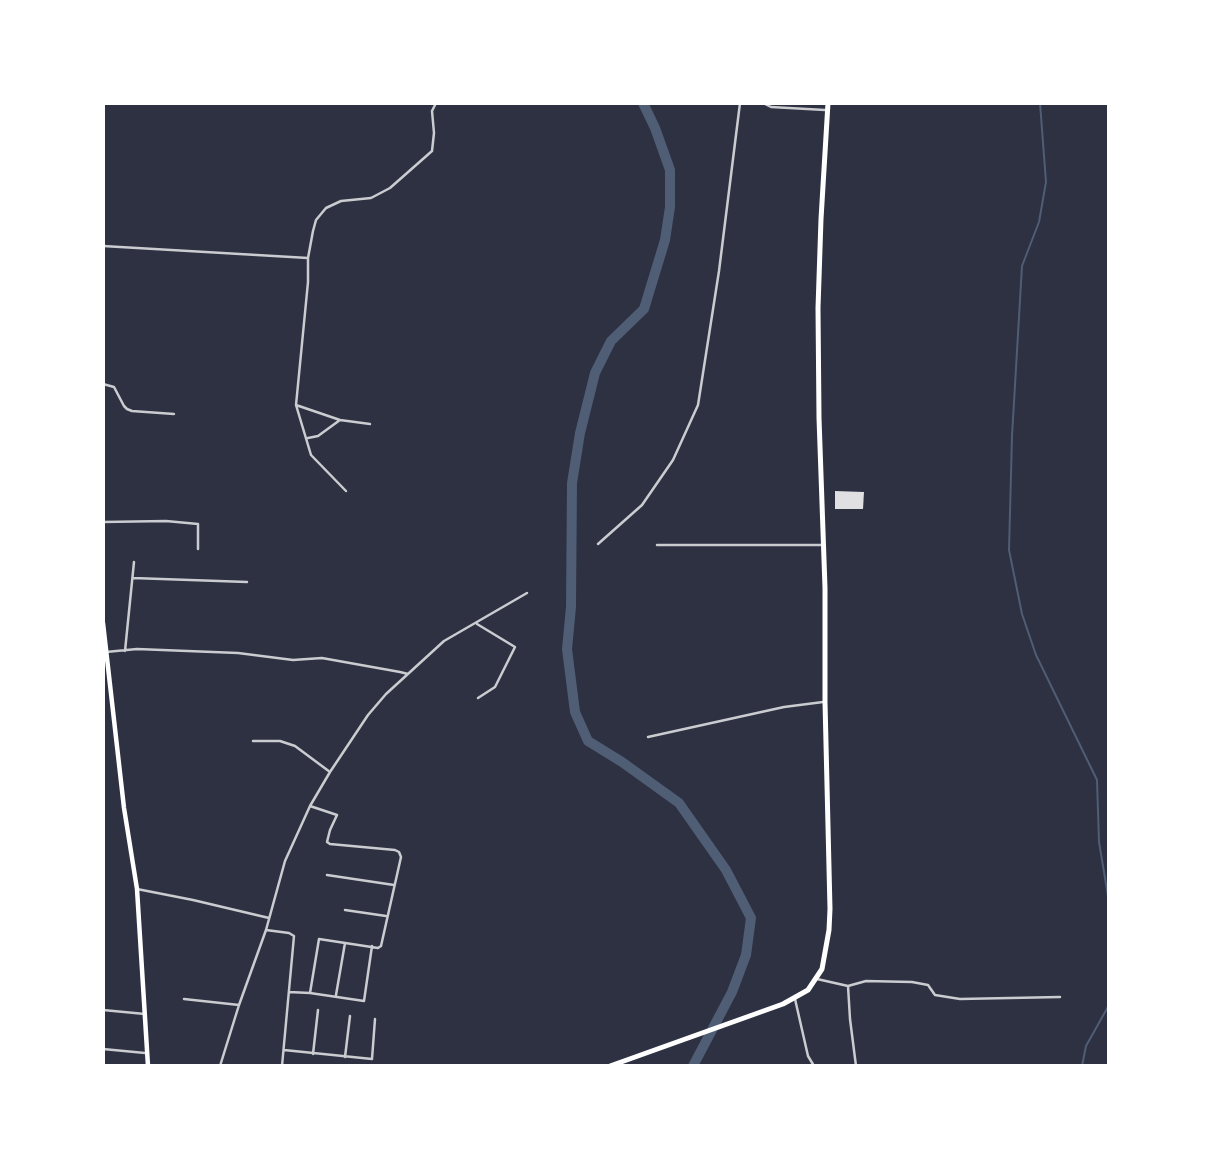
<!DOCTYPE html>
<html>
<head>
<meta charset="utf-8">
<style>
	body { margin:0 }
	#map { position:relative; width:1212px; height:1169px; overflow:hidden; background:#2d3142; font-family:Cabin,sans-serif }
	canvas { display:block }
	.frame { position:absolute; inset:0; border:105px solid #fff; pointer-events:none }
</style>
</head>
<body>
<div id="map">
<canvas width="1212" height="1169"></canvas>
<div class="frame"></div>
</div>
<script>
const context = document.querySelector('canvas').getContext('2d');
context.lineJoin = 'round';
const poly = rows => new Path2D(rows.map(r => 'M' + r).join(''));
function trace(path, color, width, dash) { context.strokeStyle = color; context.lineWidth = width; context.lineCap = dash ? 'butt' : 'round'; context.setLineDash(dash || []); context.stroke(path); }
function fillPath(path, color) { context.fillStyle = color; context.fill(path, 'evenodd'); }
trace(poly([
	[1040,103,1046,182,1039,222,1022,266,1012,436,1009,550,1022,614,1036,655,1097,780,1099,842,1109,902],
	[1082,1066,1086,1046,1109,1005]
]), '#4f5d75', 2);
trace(poly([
	[643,103,655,128,670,170,670,207,665,240,644,309,611,341,595,373,580,433,572,483,571,607,567,649,575,712,588,741,622,762,679,803,726,870,751,918,746,955,732,992,693,1066]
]), '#4f5d75', 10);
fillPath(poly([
	[835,491,864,492,863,509,835,509]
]), '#e0e0e3');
trace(poly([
	[763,103,771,107,825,110],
	[103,246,308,258],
	[103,384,114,387,124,406,127,409,132,411,174,414],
	[296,405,340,420,370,424],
	[308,438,318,436,340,420],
	[346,491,311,455,296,405,308,282,308,258,313,231,316,220,326,208,341,201,371,198,390,188,432,151,434,133,432,111,436,103],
	[103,522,166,521,198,524,198,549],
	[598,544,642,505,673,460,698,405,719,271,740,103],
	[657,545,823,545],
	[133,578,247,582],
	[477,624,515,647,495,687,478,698],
	[125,651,134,562],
	[106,652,137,649,238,653,293,660,322,658,400,672,408,674],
	[648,737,784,707,823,702],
	[253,741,280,741,295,746,330,772],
	[310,806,337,815,330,830,327,842,330,844,395,850,399,852,401,857,381,946,378,948,319,939,310,993],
	[327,875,394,885],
	[137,889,193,900,269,918],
	[345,910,386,916],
	[266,930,289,933,294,936,282,1066],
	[817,979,848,986,866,981,912,982,928,985,935,995,960,999,1060,997],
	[848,986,850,1019,856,1066],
	[289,992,310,993,364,1001,372,946],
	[336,995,345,943],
	[184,999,239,1005],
	[795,999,808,1056,814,1066],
	[103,1010,145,1014],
	[103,1049,145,1053],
	[284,1050,372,1059,375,1019],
	[313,1054,318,1010],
	[345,1057,350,1016],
	[220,1066,239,1005,266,930,285,861,310,806,330,772,368,715,386,694,444,641,527,593]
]), '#caccd0', 2.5);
trace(poly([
	[103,623,124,808,137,889,148,1066]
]), '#fff', 4.5);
trace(poly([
	[610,1066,783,1004,808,990,822,969,829,930,830,909,825,702,825,588,819,418,818,308,821,219,828,103]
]), '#fff', 5);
</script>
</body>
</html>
